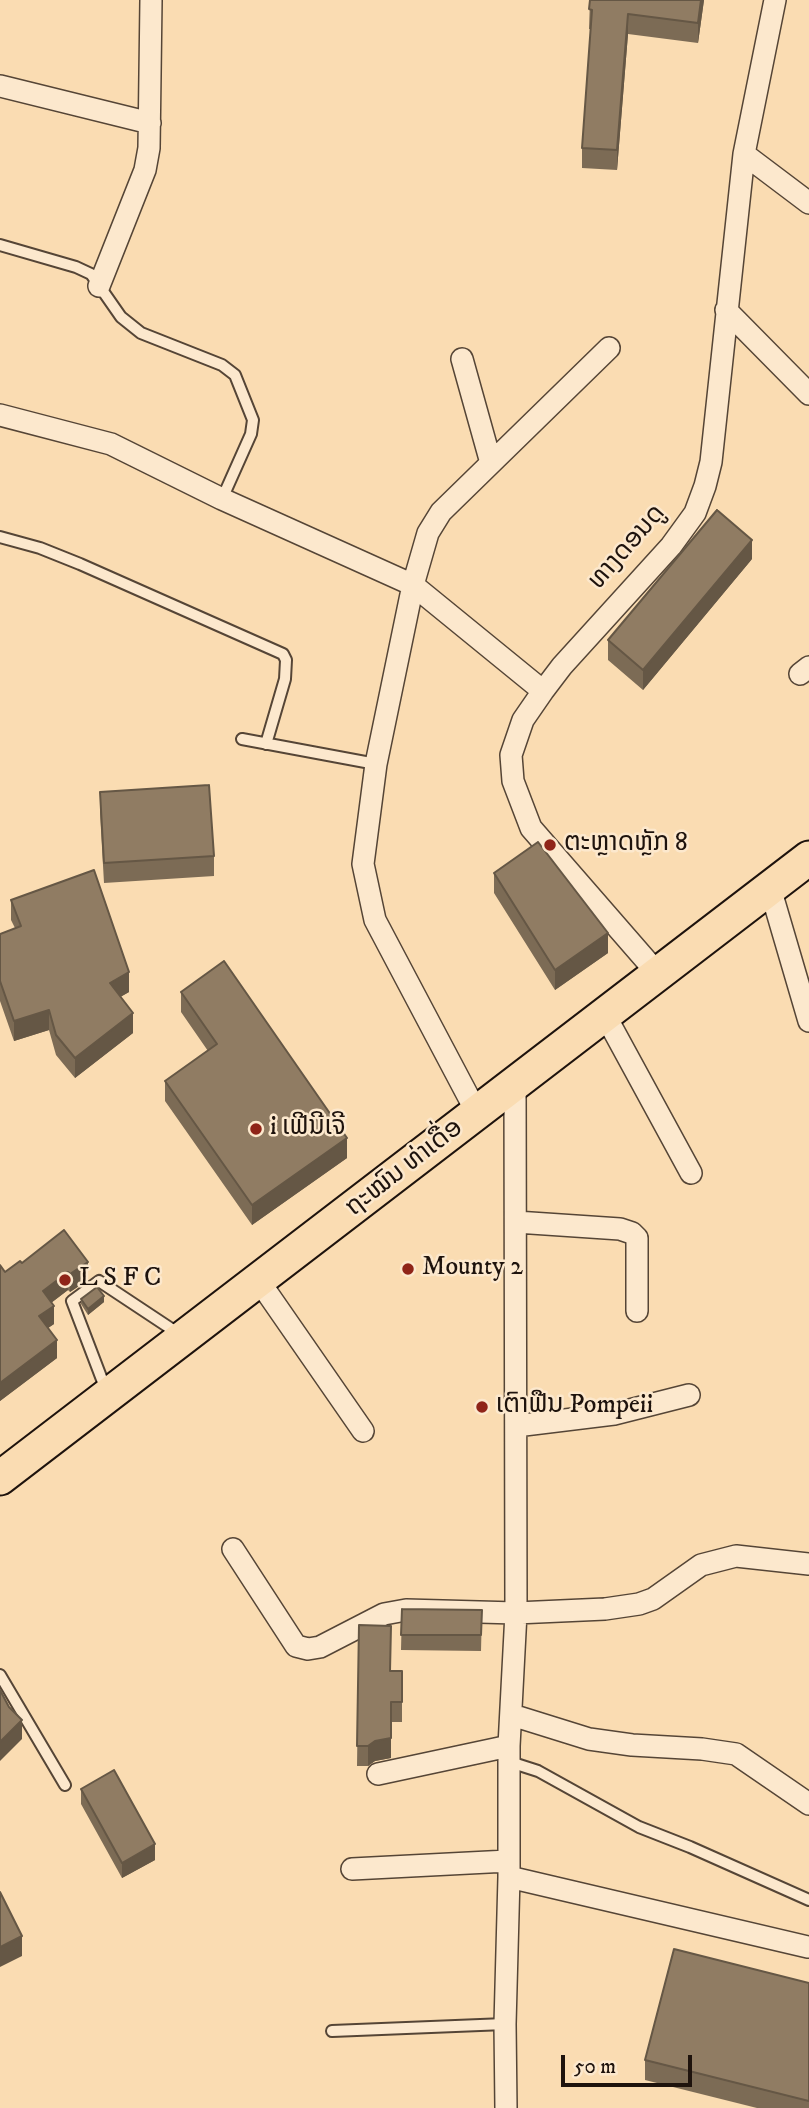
<!DOCTYPE html>
<html>
<head>
<meta charset="utf-8">
<style>
	body { margin:0 }
	#map { position:relative; width:809px; height:2108px; overflow:hidden; background:#fadcb2; font-family:"IM FELL DW Pica",serif }
	canvas { display:block }
	.scale { position:absolute; left:561px; top:2055px; width:131px; height:32px; box-sizing:border-box; border:4px solid #1e130d; border-top:0; padding-left:9px; font-size:21px; line-height:24px; white-space:nowrap; color:#1e130d; -webkit-text-stroke:5px #fce8cd; paint-order:stroke }
</style>
</head>
<body>
<div id="map">
<canvas width="809" height="2108"></canvas>
<div class="scale">50 m</div>
</div>
<script>
const context = document.querySelector('canvas').getContext('2d');
context.lineJoin = 'round';
const poly = rows => new Path2D(rows.map(r => 'M' + r).join(''));
function trace(path, color, width, dash) { context.strokeStyle = color; context.lineWidth = width; context.lineCap = dash ? 'butt' : 'round'; context.setLineDash(dash || []); context.stroke(path); }
function fillPath(path, color) { context.fillStyle = color; context.fill(path, 'evenodd'); }
function label(font, color, halo, rows, align = 'center') {
  context.font = font + ' "IM FELL DW Pica","Noto Sans Lao",serif'; context.lineWidth = 5; context.setLineDash([]); context.textBaseline = 'middle'; context.strokeStyle = halo; context.fillStyle = color; for (const [text, x, y, turn = 0] of rows) {
    context.save(); context.translate(x, y); context.rotate((+turn || 0) * Math.PI / 180); context.textAlign = isNaN(turn) ? turn : align; if (halo) context.strokeText(text, 0, 0); context.fillText(text, 0, 0); context.restore();
  }
}
const service = poly([
	[0,245,76,267,91,274,121,317,141,333,222,365,235,375,253,420,251,434,222,499],
	[0,537,40,548,80,564,283,654,286,660,285,679,266,744],
	[242,739,376,764],
	[106,1390,72,1301,99,1281,179,1334],
	[0,1675,65,1785],
	[510,1762,538,1771,639,1827,690,1847,809,1900],
	[332,2031,505,2024]
]);
const minor = poly([
	[0,86,150,123],
	[744,154,809,203],
	[99,286,145,170,149,148,151,0],
	[726,310,809,394],
	[462,359,491,463],
	[0,415,111,444,222,499,413,585,543,691],
	[800,674,809,667],
	[770,888,809,1021],
	[658,974,531,828,513,781,511,755,523,720,543,691,562,666,671,546,695,513,705,486,711,462,744,154,775,0],
	[605,1015,691,1173],
	[477,1113,375,920,363,864,376,764,413,585,428,533,441,512,609,348],
	[516,1222,620,1229,632,1233,637,1238,637,1311],
	[259,1281,363,1431],
	[516,1426,614,1414,689,1395],
	[233,1549,296,1646,308,1649,320,1647,384,1614,406,1610,516,1613,605,1609,639,1604,653,1599,701,1565,736,1556,809,1564],
	[512,1715,589,1739,632,1745,702,1749,736,1754,809,1804],
	[378,1774,509,1746],
	[352,1869,508,1861],
	[509,1877,808,1947],
	[506,2108,505,2024,509,1877,509,1746,516,1613,515,1082]
]);
const primary = poly([
	[0,1478,809,858]
]);
trace(service, '#554536', 14);
trace(minor, '#554536', 24);
trace(primary, '#1e130d', 37);
trace(service, '#fce8cd', 10);
trace(minor, '#fce8cd', 21);
trace(primary, '#fadcb2', 33);
fillPath(poly([
	[590,0,704,0,698,43,628,34,617,170,582,168,582,148,591,29,589,29],
	[752,559,643,690,608,660,608,640],
	[100,792,214,856,214,876,104,883,100,812],
	[494,873,608,953,555,990,494,893],
	[11,900,129,992,120,997,133,1033,75,1078,56,1055,49,1030,14,1041,0,1001,0,934,15,928,11,920],
	[181,992,347,1158,252,1225,165,1101,165,1081,208,1051,181,1012],
	[64,1230,88,1280,70,1292,68,1290,51,1303,54,1324,48,1328,57,1358,0,1401,0,1265,5,1272,22,1263],
	[81,1299,104,1302,88,1315,81,1304],
	[402,1609,482,1610,481,1651,401,1650],
	[359,1625,390,1671,402,1671,402,1722,391,1722,391,1758,375,1761,368,1766,357,1766],
	[81,1789,155,1860,122,1878,81,1804],
	[809,1983,809,2108,757,2108,645,2080,645,2060]
]), '#7c6b55');
fillPath(poly([
	[701,0,704,0,698,43,698,23],
	[628,14,628,34,617,170,617,150],
	[752,540,752,559,643,690,643,670],
	[608,933,608,953,555,990,555,970],
	[129,972,129,992,110,1003,110,983],
	[49,1010,49,1030,14,1041,14,1021],
	[133,1013,133,1033,75,1078,75,1058],
	[347,1138,347,1158,252,1225,252,1205],
	[88,1262,88,1280,70,1292,70,1274],
	[68,1272,68,1290,43,1309,43,1291],
	[104,1296,104,1302,88,1315,88,1309],
	[54,1306,54,1324,39,1334,39,1316],
	[57,1340,57,1358,0,1401,0,1383],
	[391,1702,391,1758,375,1761,368,1766,368,1746],
	[22,1720,22,1739,0,1761,0,1742],
	[155,1844,155,1860,122,1878,122,1863],
	[22,1936,22,1956,0,1967,0,1947]
]), '#655745');
const building = poly([
	[590,0,701,0,698,23,628,14,617,150,582,148,592,10,589,9,590,0],
	[717,510,752,540,643,670,608,640,717,510],
	[209,785,214,856,104,863,100,792,209,785],
	[538,842,608,933,555,970,494,873,538,842],
	[94,870,129,972,110,983,133,1013,75,1058,56,1035,49,1010,14,1021,0,981,0,934,21,926,11,900,94,870],
	[224,961,347,1138,252,1205,165,1081,217,1044,181,992,224,961],
	[64,1230,88,1262,70,1274,68,1272,43,1291,54,1306,39,1316,57,1340,0,1383,0,1265,5,1272,20,1261,22,1263,64,1230],
	[97,1287,104,1296,88,1309,81,1299,97,1287],
	[402,1609,482,1610,481,1635,401,1635,402,1609],
	[359,1625,391,1626,390,1671,402,1671,402,1702,391,1702,391,1738,375,1741,368,1746,357,1746,359,1625],
	[0,1690,9,1707,22,1720,0,1742,0,1690],
	[114,1770,155,1844,122,1863,81,1789,114,1770],
	[0,1892,22,1936,0,1947,0,1892],
	[674,1949,809,1983,809,2101,645,2060,674,1949]
]);
fillPath(building, '#907c63');
trace(building, '#655745', 2);
for (const [x, y, r, color] of [
	[550,845,7,"#8f2418"],
	[256,1129,7,"#8f2418"],
	[408,1269,7,"#8f2418"],
	[65,1280,7,"#8f2418"],
	[482,1407,7,"#8f2418"]
]) { const dot = new Path2D(); dot.arc(x, y, r, 0, 2 * Math.PI); context.fillStyle = color; context.fill(dot); trace(dot, '#fce8cd', 2.5); }
label('26px', '#1e130d', '#fce8cd', [
	["ທາງດອນດູ",628,548,-49],
	["ຖະໝົນ ທ່າເດື່ອ",405,1169,-38]
]);
label('26px', '#1e130d', '#fce8cd', [
	["ຕະຫຼາດຫຼັກ 8",564,845],
	["i ເຟີນີເຈີ",270,1129],
	["Mounty 2",422,1269],
	["L S F C",79,1280],
	["ເຕົາຟືນ Pompeii",496,1407]
], 'left');
</script>
</body>
</html>
